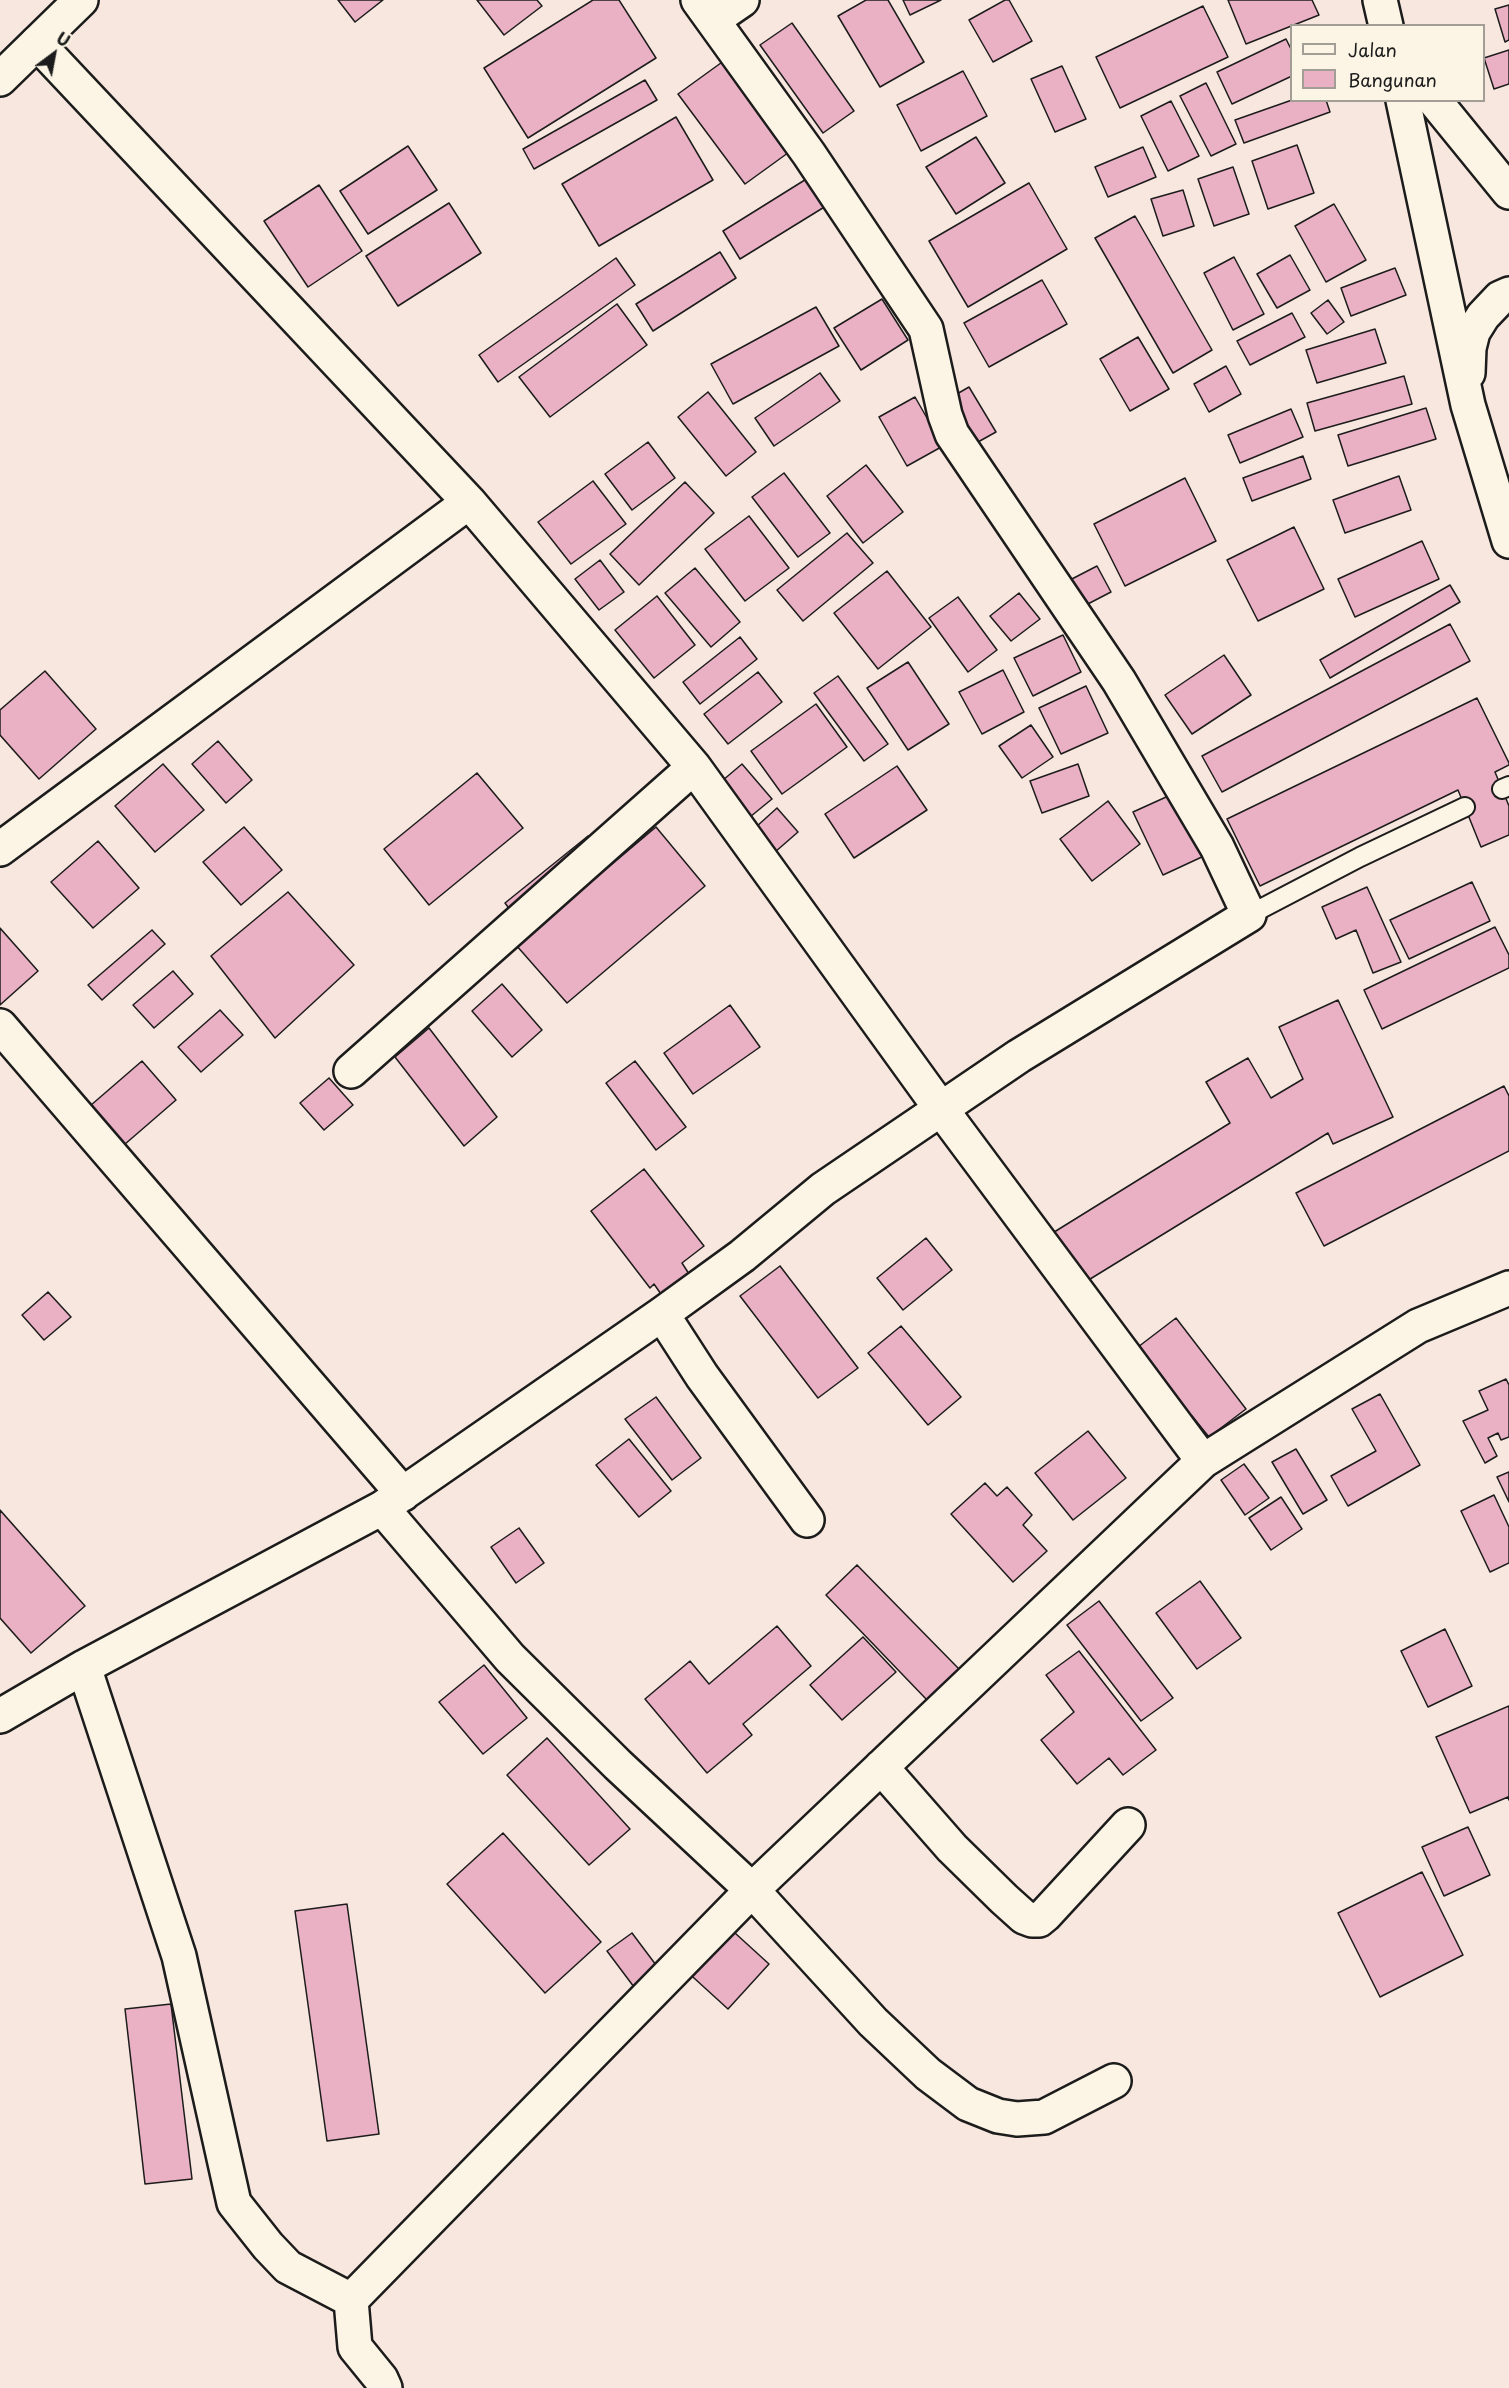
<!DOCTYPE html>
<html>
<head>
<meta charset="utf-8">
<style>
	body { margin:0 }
	#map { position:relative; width:1509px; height:2388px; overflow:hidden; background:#f8e7de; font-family:"Playpen Sans",sans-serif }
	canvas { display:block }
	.legend { position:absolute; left:1290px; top:24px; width:195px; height:78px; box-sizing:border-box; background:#fcf5e5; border:2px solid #a29e95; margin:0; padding:8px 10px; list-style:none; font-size:18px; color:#1c1c1c }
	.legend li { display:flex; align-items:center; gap:12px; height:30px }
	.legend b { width:30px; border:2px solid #a29e95 }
	.north { position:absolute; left:24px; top:24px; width:60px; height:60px; -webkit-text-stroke:4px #fcf5e5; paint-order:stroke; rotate:32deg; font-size:16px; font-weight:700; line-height:24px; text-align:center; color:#1c1c1c }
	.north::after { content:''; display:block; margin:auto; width:21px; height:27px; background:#1c1c1c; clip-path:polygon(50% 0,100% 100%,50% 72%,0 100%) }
</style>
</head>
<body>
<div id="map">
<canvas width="1509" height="2388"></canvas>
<ul class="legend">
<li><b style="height:8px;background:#fcf5e5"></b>Jalan</li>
<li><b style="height:16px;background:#eab1c4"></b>Bangunan</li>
</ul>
<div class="north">U</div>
</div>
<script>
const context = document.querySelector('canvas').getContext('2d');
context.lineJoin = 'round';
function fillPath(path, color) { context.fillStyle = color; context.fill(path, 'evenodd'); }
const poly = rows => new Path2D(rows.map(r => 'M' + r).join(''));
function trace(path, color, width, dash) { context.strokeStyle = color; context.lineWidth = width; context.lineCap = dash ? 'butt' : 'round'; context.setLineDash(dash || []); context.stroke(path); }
const building = poly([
	[338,0,383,0,355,22,338,0],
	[477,0,537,0,542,6,504,35,477,0],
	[593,0,619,0,656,58,528,138,484,68,593,0],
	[866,0,888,0,924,62,880,87,838,16,866,0],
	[903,0,941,0,910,15,903,0],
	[1005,0,1009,0,1032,41,993,62,969,20,1005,0],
	[1228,0,1312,0,1319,15,1246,44,1228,0],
	[1509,5,1509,40,1505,42,1495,9,1509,5],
	[1203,6,1228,57,1120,108,1096,57,1203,6],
	[792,23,854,111,823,133,760,45,792,23],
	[1286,39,1292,51,1292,76,1232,104,1217,72,1286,39],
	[1509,50,1509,84,1494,89,1484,58,1509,50],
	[725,60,792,150,745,184,678,94,725,60],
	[1062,66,1086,119,1055,132,1031,79,1062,66],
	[963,71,987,116,921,151,897,105,963,71],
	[645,80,657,100,534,169,523,149,645,80],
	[1206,83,1236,144,1211,156,1180,96,1206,83],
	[1292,100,1326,100,1330,112,1244,143,1235,120,1292,100],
	[1171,101,1199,156,1168,171,1141,116,1171,101],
	[676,117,713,180,599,246,562,184,676,117],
	[976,137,1005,183,956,214,926,167,976,137],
	[1297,145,1314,193,1268,209,1252,161,1297,145],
	[408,146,437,190,368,234,340,191,408,146],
	[1143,147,1156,177,1108,197,1095,167,1143,147],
	[1233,167,1249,214,1214,226,1198,179,1233,167],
	[808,178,826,206,740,259,723,231,808,178],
	[1029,183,1067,249,968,307,929,241,1029,183],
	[319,185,362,251,308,287,264,221,319,185],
	[1183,190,1194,226,1163,236,1151,199,1183,190],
	[449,203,481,253,398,306,366,256,449,203],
	[1334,204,1366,260,1326,282,1295,226,1334,204],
	[1135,216,1212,350,1173,373,1095,238,1135,216],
	[720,252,736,278,653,331,636,304,720,252],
	[1290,255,1310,290,1277,308,1257,274,1290,255],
	[1234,257,1264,314,1233,330,1204,273,1234,257],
	[616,258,635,285,498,382,479,355,616,258],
	[1395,268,1406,295,1351,316,1341,288,1395,268],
	[1042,280,1067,324,989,367,964,323,1042,280],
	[882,299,908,340,861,370,834,328,882,299],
	[1328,300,1344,322,1327,334,1311,313,1328,300],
	[617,304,647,345,550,417,519,377,617,304],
	[816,307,839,346,733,404,711,364,816,307],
	[1292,313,1305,337,1250,365,1237,341,1292,313],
	[1375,329,1386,363,1317,383,1306,350,1375,329],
	[1138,337,1169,389,1130,411,1100,359,1138,337],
	[1226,366,1241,394,1209,412,1194,384,1226,366],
	[820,373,840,401,774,446,755,418,820,373],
	[1404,376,1412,404,1315,431,1307,403,1404,376],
	[969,387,996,432,969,447,943,402,969,387],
	[708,392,756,452,726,476,678,417,708,392],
	[915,397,943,446,907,466,879,417,915,397],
	[1426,408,1436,439,1348,466,1338,435,1426,408],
	[1291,409,1303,437,1240,463,1228,435,1291,409],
	[648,442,675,478,632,510,605,474,648,442],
	[1303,456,1311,479,1252,501,1243,478,1303,456],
	[866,465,903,512,863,543,827,496,866,465],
	[784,473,830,533,798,557,752,497,784,473],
	[1399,476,1411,510,1345,533,1333,500,1399,476],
	[1185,478,1216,541,1125,586,1094,524,1185,478],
	[593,481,626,524,571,564,538,522,593,481],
	[685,482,714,513,639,585,610,554,685,482],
	[749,516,789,568,745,601,705,549,749,516],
	[1294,527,1324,589,1258,621,1227,560,1294,527],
	[847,533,873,563,803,621,777,590,847,533],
	[1422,541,1439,579,1355,617,1338,579,1422,541],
	[600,560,624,592,599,610,575,579,600,560],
	[1097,566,1111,592,1082,607,1068,581,1097,566],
	[695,568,740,622,711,647,665,593,695,568],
	[887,571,931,627,878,669,834,613,887,571],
	[1450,585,1460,602,1330,678,1320,660,1450,585],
	[1019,593,1040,619,1011,641,990,616,1019,593],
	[657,596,695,645,654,678,615,630,657,596],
	[958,597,997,650,968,672,929,618,958,597],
	[1450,624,1470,661,1222,792,1202,756,1450,624],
	[1063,635,1081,672,1033,696,1014,658,1063,635],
	[740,637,757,659,700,704,683,682,740,637],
	[1224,655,1251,695,1192,734,1165,695,1224,655],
	[908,662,949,724,908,750,867,688,908,662],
	[1003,670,1024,712,982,734,959,692,1003,670],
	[45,671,96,729,39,779,0,735,0,710,45,671],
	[758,672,782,702,728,744,704,714,758,672],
	[838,676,888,744,864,761,814,693,838,676],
	[1086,686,1108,733,1061,754,1039,708,1086,686],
	[1477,698,1509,763,1509,765,1495,772,1509,806,1509,835,1481,847,1458,790,1260,886,1227,819,1477,698],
	[816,704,847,747,782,794,751,751,816,704],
	[1031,725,1053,757,1022,778,999,746,1031,725],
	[218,741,252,780,226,803,192,764,218,741],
	[163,764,204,810,155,852,115,806,163,764],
	[742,764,772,799,745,821,716,786,742,764],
	[1078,764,1089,796,1042,813,1030,781,1078,764],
	[897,766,927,810,854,858,825,814,897,766],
	[477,773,523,828,429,905,384,849,477,773],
	[1175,793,1204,856,1163,875,1133,812,1175,793],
	[1108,801,1140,844,1092,881,1060,839,1108,801],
	[777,808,798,832,767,859,746,836,777,808],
	[244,827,282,870,241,905,203,862,244,827],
	[656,827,705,886,567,1003,516,945,656,827],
	[588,836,598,848,514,915,505,903,588,836],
	[98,841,139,888,93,928,51,882,98,841],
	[1472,882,1490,921,1409,959,1390,920,1472,882],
	[1367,887,1401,962,1373,973,1356,930,1336,939,1322,907,1367,887],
	[288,892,354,965,275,1038,211,956,288,892],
	[1495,927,1509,955,1509,968,1382,1029,1364,990,1495,927],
	[0,928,38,971,0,1005,0,928],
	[152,930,165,944,102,1000,88,985,152,930],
	[173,971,193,994,154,1028,133,1005,173,971],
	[502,984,542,1030,512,1057,472,1011,502,984],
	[1338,1000,1393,1117,1333,1144,1328,1133,1082,1284,1051,1234,1230,1123,1206,1082,1248,1058,1271,1098,1303,1079,1279,1027,1338,1000],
	[730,1005,760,1047,693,1094,664,1053,730,1005],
	[220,1010,243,1035,201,1072,178,1047,220,1010],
	[429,1028,497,1117,464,1146,395,1057,429,1028],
	[142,1061,176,1100,117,1151,83,1112,142,1061],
	[635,1061,686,1127,656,1150,606,1083,635,1061],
	[329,1078,353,1105,324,1130,300,1103,329,1078],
	[1504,1086,1509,1096,1509,1151,1324,1246,1296,1193,1504,1086],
	[644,1169,704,1246,682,1263,691,1277,663,1297,654,1284,650,1288,591,1211,644,1169],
	[926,1238,952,1270,903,1310,877,1278,926,1238],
	[780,1266,858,1368,818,1398,740,1296,780,1266],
	[48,1292,71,1317,44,1340,22,1315,48,1292],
	[1176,1318,1246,1409,1209,1437,1192,1416,1178,1426,1131,1361,1143,1352,1138,1347,1176,1318],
	[901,1326,961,1397,928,1425,868,1353,901,1326],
	[1506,1379,1509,1385,1509,1437,1501,1440,1498,1433,1488,1438,1497,1456,1485,1463,1463,1421,1488,1410,1479,1391,1506,1379],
	[1380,1394,1420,1465,1348,1506,1331,1476,1376,1451,1352,1409,1380,1394],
	[656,1397,701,1458,672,1480,625,1419,656,1397],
	[1088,1431,1126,1478,1073,1520,1035,1473,1088,1431],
	[629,1439,671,1491,639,1517,596,1465,629,1439],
	[1296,1449,1327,1500,1303,1514,1272,1462,1296,1449],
	[1244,1464,1269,1498,1245,1515,1221,1480,1244,1464],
	[1509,1472,1509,1502,1497,1477,1509,1472],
	[985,1483,997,1496,1007,1487,1032,1515,1023,1525,1047,1551,1013,1582,951,1514,985,1483],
	[1494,1495,1509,1527,1509,1563,1490,1572,1461,1511,1494,1495],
	[1281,1497,1302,1529,1271,1550,1249,1518,1281,1497],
	[0,1510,85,1606,31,1653,0,1618,0,1510],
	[519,1528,544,1563,516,1583,491,1547,519,1528],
	[857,1565,959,1669,927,1700,826,1595,857,1565],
	[1200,1581,1241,1638,1197,1669,1156,1613,1200,1581],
	[1099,1601,1173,1698,1141,1721,1067,1625,1099,1601],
	[777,1626,811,1666,743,1724,752,1735,707,1773,645,1699,690,1661,709,1684,777,1626],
	[1445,1629,1472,1686,1428,1707,1401,1651,1445,1629],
	[863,1637,896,1672,842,1720,810,1685,863,1637],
	[1079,1651,1156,1750,1123,1775,1109,1758,1077,1784,1041,1740,1074,1712,1046,1675,1079,1651],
	[484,1665,527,1718,483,1754,439,1702,484,1665],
	[1509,1706,1509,1800,1508,1797,1470,1813,1436,1737,1509,1706],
	[547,1738,630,1829,589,1865,507,1775,547,1738],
	[1468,1827,1490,1875,1444,1896,1422,1847,1468,1827],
	[503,1833,601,1942,545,1993,447,1884,503,1833],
	[1422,1872,1463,1955,1380,1997,1338,1913,1422,1872],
	[347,1904,379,2134,327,2141,295,1911,347,1904],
	[724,1923,769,1964,728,2009,683,1968,724,1923],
	[632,1933,659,1969,634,1987,607,1951,632,1933],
	[171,2004,192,2179,145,2184,125,2009,171,2004]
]);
fillPath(building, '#eab1c4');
trace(building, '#1c1c1c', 1.5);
const lane = poly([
	[1502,789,1509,786],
	[1249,915,1360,857,1465,807]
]);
const street = poly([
	[713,20,742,0],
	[37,43,469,502,694,767,941,1109,1203,1461],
	[0,849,469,502],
	[0,1026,403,1494],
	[351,1071,694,767],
	[662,1314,702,1376,807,1520],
	[382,1508,510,1658,618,1765,752,1890,351,2300,355,2347,381,2379,385,2388],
	[84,1667,179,1956,234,2203,268,2246,288,2267,351,2300],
	[0,1716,84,1667,382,1508,662,1314,742,1256,823,1189,1019,1056,1249,915,1217,847,1119,681,952,434,945,415,926,329,809,154,698,0],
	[881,1767,952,1848,1004,1899,1024,1917,1032,1920,1039,1920,1045,1915,1128,1825],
	[1114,2081,1044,2117,1017,2119,998,2116,968,2104,928,2074,873,2022,752,1890,1203,1461,1418,1326,1509,1288]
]);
const secondary = poly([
	[0,79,81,0],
	[1434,100,1509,192]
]);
const highway = poly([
	[1380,0,1386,26],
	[1403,100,1468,405,1509,541],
	[1468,373,1469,348,1473,332,1483,316,1500,298,1509,294]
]);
trace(lane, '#1c1c1c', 22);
trace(street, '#1c1c1c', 38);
trace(secondary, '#1c1c1c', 38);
trace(highway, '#1c1c1c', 38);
trace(lane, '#fcf5e5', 18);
trace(street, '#fcf5e5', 33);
trace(secondary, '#fcf5e5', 33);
trace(highway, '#fcf5e5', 33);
</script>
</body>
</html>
